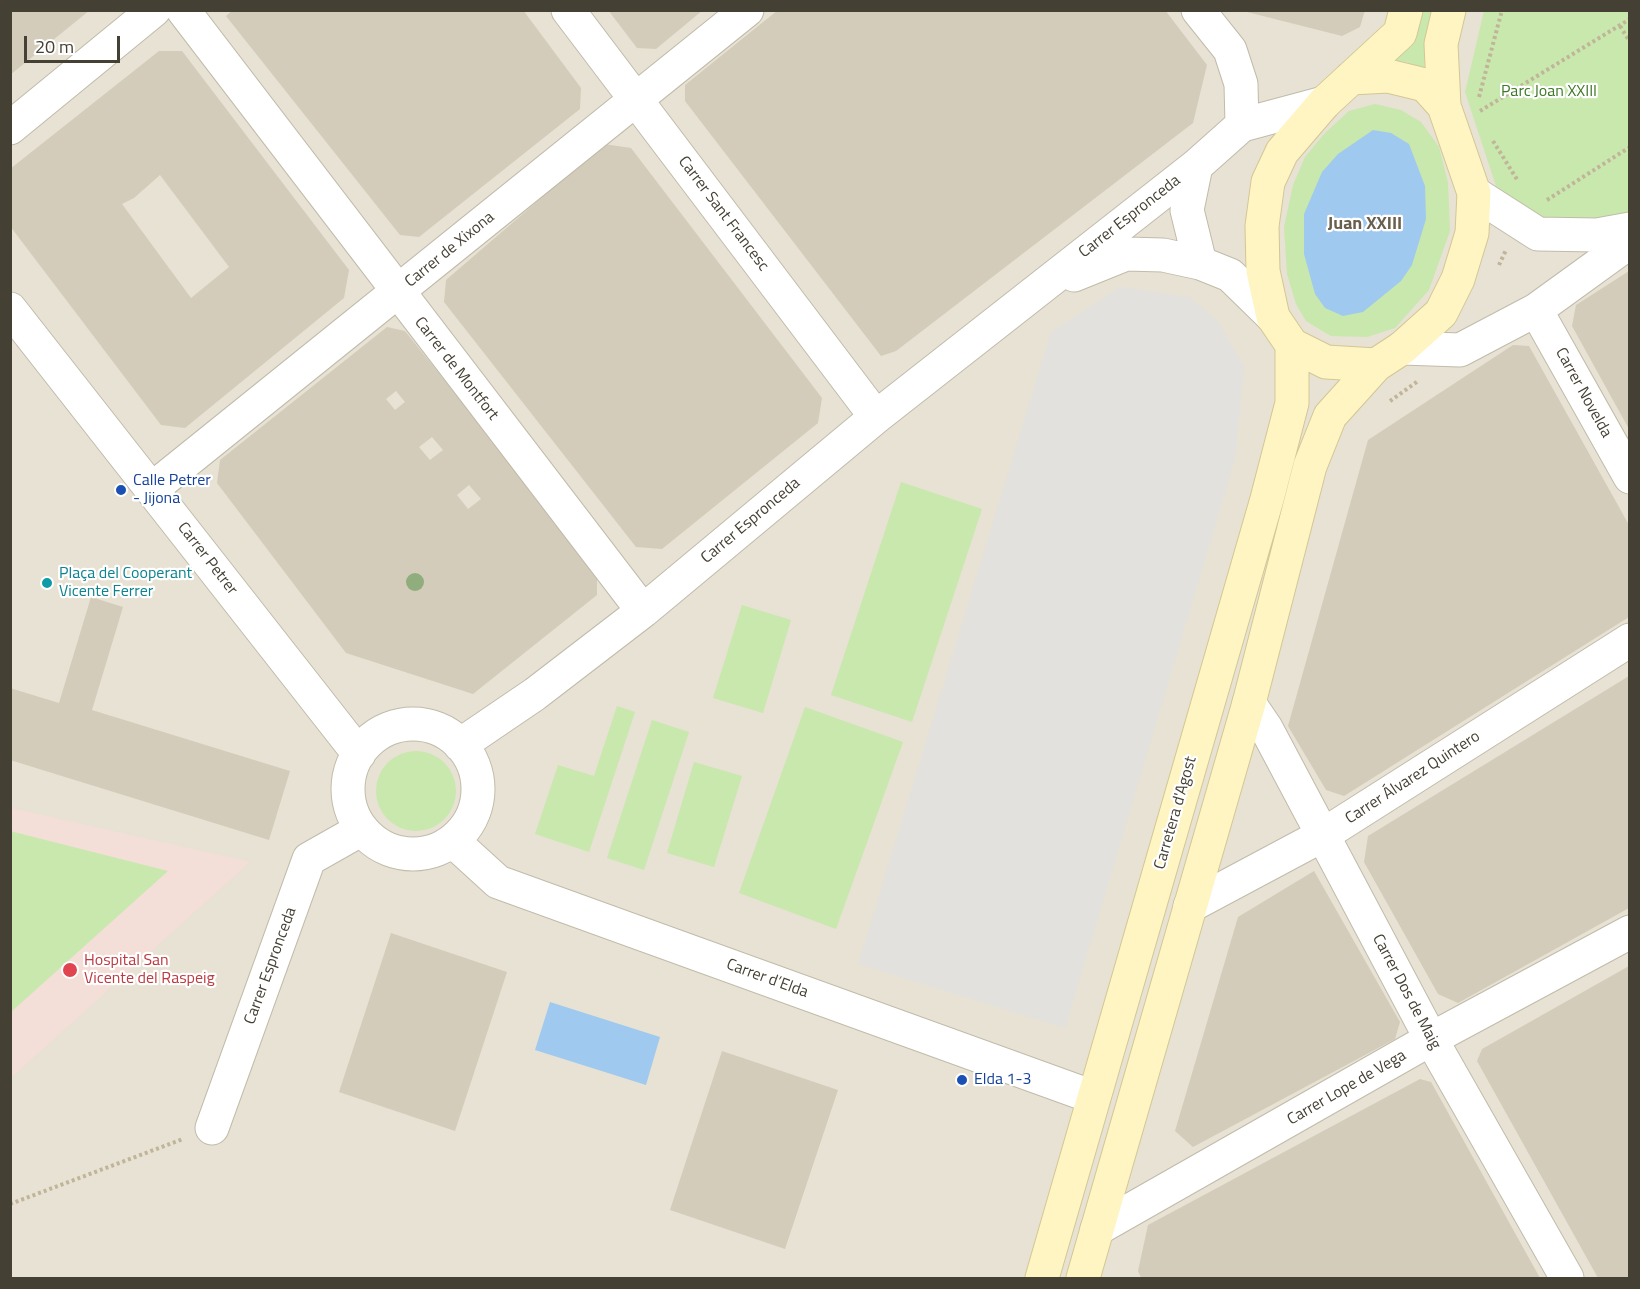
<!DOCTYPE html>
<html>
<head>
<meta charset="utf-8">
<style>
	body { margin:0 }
	#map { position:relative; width:1640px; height:1289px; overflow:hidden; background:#f3f0e5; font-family:"Titillium Web",sans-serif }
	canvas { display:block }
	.frame { position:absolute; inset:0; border:12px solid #454034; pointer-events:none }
	.scale { position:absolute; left:24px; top:36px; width:96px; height:27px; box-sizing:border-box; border:3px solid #454034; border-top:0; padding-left:8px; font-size:18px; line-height:21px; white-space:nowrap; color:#454034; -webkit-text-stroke:4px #fff; paint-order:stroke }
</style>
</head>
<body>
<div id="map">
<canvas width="1640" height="1289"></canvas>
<div class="frame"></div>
<div class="scale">20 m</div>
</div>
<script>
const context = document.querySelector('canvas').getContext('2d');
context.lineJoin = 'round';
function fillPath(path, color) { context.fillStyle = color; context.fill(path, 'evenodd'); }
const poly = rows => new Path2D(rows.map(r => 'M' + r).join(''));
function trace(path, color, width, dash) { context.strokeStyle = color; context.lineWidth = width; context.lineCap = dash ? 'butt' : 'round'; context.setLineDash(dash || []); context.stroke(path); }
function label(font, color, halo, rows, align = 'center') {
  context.font = font + ' "Titillium Web",sans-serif'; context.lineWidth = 4.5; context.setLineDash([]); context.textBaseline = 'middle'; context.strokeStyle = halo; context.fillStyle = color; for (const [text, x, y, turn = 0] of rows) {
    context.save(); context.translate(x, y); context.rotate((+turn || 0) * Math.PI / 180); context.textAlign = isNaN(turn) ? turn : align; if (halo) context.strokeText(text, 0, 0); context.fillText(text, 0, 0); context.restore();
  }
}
fillPath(poly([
	[11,11,1629,11,1629,1278,11,1278]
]), '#e7e2d3');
fillPath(poly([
	[11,808,250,862,11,1078]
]), '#f4ded8');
fillPath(poly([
	[1412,11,1434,11,1425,46,1424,71,1407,62,1383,60],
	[1484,11,1629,11,1629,253,1612,265,1499,195,1465,92],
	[1375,104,1401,110,1421,122,1439,147,1448,183,1450,231,1429,290,1395,328,1367,337,1331,336,1306,321,1296,304,1287,274,1284,227,1293,185,1305,157,1324,134,1349,111],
	[901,482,982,509,912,722,831,695],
	[742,605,791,620,763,713,713,698],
	[617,706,635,712,589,852,535,834,558,765,594,776],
	[805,707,903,742,836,929,739,893],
	[652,720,689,732,644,870,607,858],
	'376 791a40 40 0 1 1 80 0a40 40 0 1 1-80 0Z',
	[694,762,742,776,714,867,667,853],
	[10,831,168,871,11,1012,10,1012]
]), '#c8e8ad');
fillPath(poly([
	[1120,287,1189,297,1218,321,1244,367,1235,459,1065,1028,858,964,1051,332]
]), '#e3e1dd');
fillPath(poly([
	[1373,130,1391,133,1409,144,1425,186,1426,219,1412,265,1401,281,1363,312,1343,316,1325,308,1315,294,1304,254,1304,214,1322,172,1338,154],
	[550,1002,660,1037,646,1085,535,1050]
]), '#a0c9f0');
fillPath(poly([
	[10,10,90,10,10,75],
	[233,10,523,10,581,88,580,109,419,237,400,235,226,16],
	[608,10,703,10,656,49,637,48],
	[778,10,1165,10,1207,65,1193,123,896,351,881,356,685,101,685,85],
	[1239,10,1365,10,1360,27,1342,36],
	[159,51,182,51,349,270,344,298,185,428,161,425,10,226,10,169],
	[160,175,229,267,191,298,122,204,134,198],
	[604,144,631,148,822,398,818,423,662,549,636,547,444,302,446,280],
	[1629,271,1629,429,1572,326,1576,305],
	[387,327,405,331,597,570,597,595,473,694,346,653,217,483,220,460],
	[396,391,405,402,395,410,386,399],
	[432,437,443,450,430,460,419,447],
	[469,485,481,499,468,509,457,495],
	[1513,345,1529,346,1629,525,1629,617,1344,796,1326,790,1288,726,1368,440],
	[91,597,123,607,92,710,290,771,269,840,10,760,10,688,59,703],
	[1629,676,1629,908,1458,1003,1438,994,1364,862,1368,836],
	[1314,871,1400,1022,1395,1039,1193,1147,1175,1131,1238,917],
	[391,933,507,972,455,1131,339,1092],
	[1629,966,1629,1278,1598,1278,1477,1061,1482,1049],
	[722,1051,838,1090,785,1249,670,1210],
	[1420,1079,1431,1082,1540,1278,1141,1278,1138,1271,1148,1225]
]), '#d4ccba');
const minor = poly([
	[183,10,643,611],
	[568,10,876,417],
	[1198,10,1230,50,1241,84,1242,125],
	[10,128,154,10],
	[1196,166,1187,210,1200,263,1230,275,1273,317],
	[1474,193,1538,234,1597,235,1630,229],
	[1074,275,1126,254,1163,255,1200,263],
	[10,309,359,754],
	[1536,310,1630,477],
	[1402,348,1460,350,1536,310,1630,242],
	[152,489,747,10],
	[1249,703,1266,728,1431,1039,1567,1278],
	'348 789a65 65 0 1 1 130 0a65 65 0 1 1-130 0Z',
	[460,745,535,694,643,611,876,417,1196,166,1242,125,1324,103],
	[453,841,498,882,1093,1097],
	[1190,906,1323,835,1630,640],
	[212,1128,309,859,362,829],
	[1097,1229,1431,1039,1630,932]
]);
const secondary = poly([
	[1444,106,1441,44,1449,10],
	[1376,365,1326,362,1292,345,1273,317,1263,271,1262,226,1268,182,1282,152,1324,103,1400,33,1406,10],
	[1042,1278,1267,499,1292,403,1292,345],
	[1083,1278,1249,703,1310,466,1330,416,1376,365,1402,348,1441,313,1458,279,1472,233,1474,193,1444,106,1425,85,1388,76,1351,78]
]);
trace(minor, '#c1bbaa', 35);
trace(secondary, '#d3c794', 35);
trace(poly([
	[1620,26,1630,42],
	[1479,97,1502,10],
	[1480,111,1630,19],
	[1493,141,1518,181],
	[1547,200,1630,147],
	[1499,265,1506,250],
	[1390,401,1418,381],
	[10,1204,183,1139]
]), '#c0b599', 4, [3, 3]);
trace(minor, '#fff', 33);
trace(secondary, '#fff5c3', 33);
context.fillStyle = '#90ad7d';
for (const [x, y] of [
	[415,582]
]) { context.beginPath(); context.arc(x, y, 9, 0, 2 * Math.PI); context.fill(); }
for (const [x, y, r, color] of [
	[121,490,6,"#1a4fb4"],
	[47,583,6,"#0f9aa8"],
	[70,970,8,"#e0444e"],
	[962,1080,6,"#1a4fb4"]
]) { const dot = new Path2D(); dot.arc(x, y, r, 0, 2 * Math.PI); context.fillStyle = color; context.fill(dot); trace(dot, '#fff', 2); }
label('16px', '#3f7728', '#fff', [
	["Parc Joan XXIII",1549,92]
]);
label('16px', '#454034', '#fff', [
	["Carrer Sant Francesc",723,214,53],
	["Carrer Espronceda",1130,217,-38],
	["Carrer de Xixona",450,250,-39],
	["Carrer de Montfort",456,369,52],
	["Carrer Novelda",1583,393,61],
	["Carrer Espronceda",751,521,-40],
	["Carrer Petrer",207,559,52],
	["Carrer Álvarez Quintero",1413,778,-33],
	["Carretera d'Agost",1176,813,-74],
	["Carrer Espronceda",271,966,-70],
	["Carrer d’Elda",767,979,20],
	["Carrer Dos de Maig",1406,992,62],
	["Carrer Lope de Vega",1347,1088,-30]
]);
label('16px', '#164399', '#fff', [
	["Calle Petrer",133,481],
	["- Jijona",133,499],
	["Elda 1-3",974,1080]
], 'left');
label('16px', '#0d838f', '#fff', [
	["Plaça del Cooperant",59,574],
	["Vicente Ferrer",59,592]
], 'left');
label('16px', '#be3a42', '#fff', [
	["Hospital San",84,961],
	["Vicente del Raspeig",84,979]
], 'left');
label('bold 18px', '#685f4c', '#fff', [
	["Juan XXIII",1365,225]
]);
</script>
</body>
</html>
